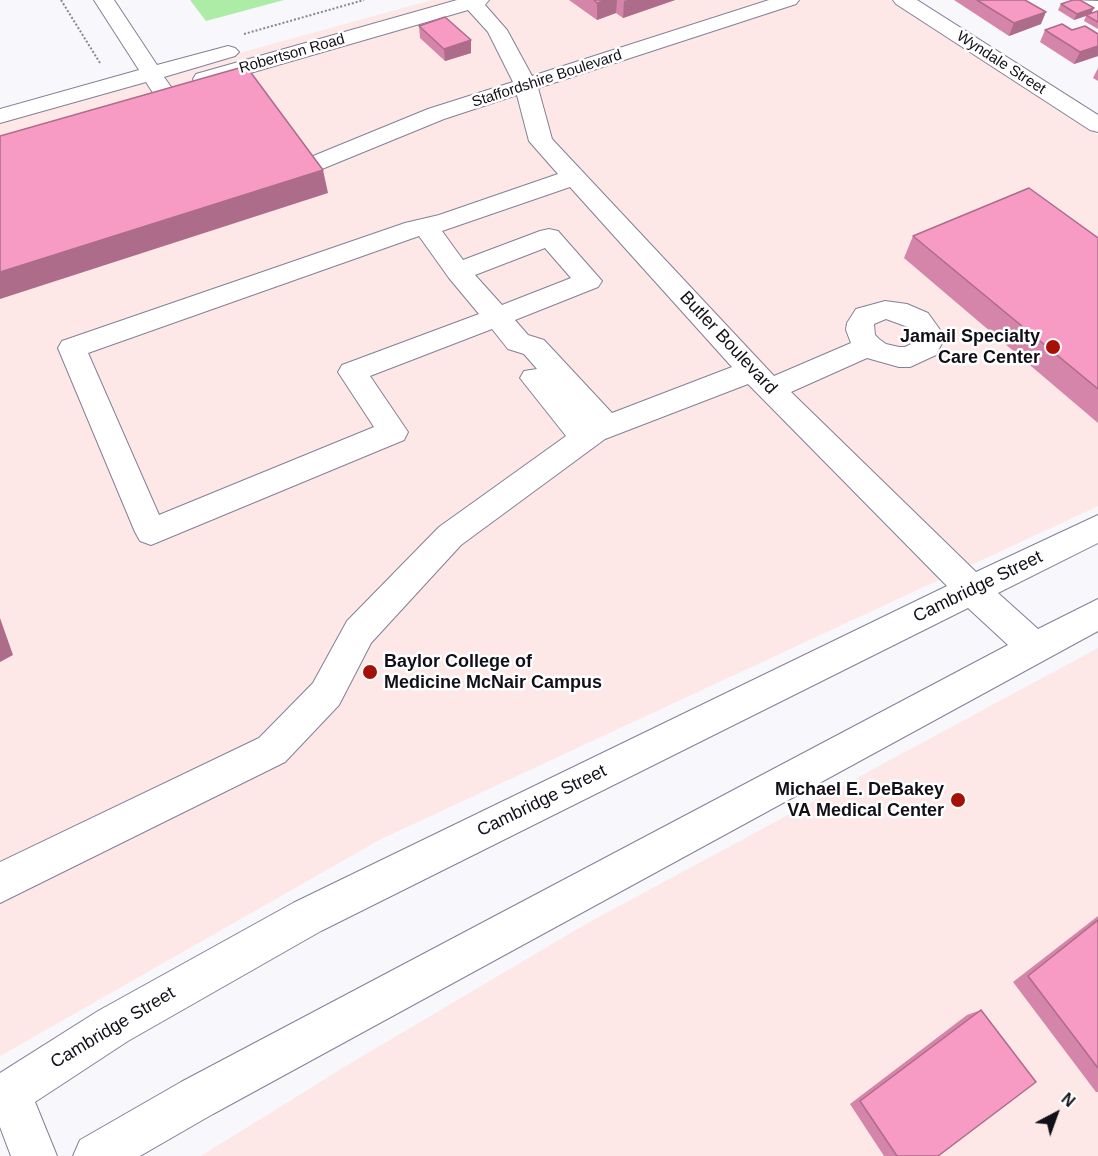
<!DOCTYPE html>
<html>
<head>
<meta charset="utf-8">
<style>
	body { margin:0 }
	#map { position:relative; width:1098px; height:1156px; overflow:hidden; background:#f7f7fc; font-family:Arial,sans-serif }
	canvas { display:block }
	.north { position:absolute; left:1026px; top:1084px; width:60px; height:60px; -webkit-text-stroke:4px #fff; paint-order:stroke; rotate:41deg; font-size:16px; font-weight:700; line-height:24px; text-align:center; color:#111018 }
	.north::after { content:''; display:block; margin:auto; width:21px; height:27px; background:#111018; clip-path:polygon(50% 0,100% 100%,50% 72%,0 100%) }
</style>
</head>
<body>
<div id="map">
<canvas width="1098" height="1156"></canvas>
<div class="north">N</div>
</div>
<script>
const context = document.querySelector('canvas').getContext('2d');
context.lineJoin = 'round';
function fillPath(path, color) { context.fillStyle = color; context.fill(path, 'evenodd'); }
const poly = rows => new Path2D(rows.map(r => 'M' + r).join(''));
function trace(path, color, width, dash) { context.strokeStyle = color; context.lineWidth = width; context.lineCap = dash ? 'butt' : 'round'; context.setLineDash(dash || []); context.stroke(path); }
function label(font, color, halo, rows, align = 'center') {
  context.font = font + ' Arial,sans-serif'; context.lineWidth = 5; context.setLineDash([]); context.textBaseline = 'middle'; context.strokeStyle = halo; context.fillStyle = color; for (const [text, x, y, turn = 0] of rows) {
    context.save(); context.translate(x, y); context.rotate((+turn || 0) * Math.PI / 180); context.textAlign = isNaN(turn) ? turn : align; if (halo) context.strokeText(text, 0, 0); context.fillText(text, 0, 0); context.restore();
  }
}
fillPath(poly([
	[432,0,890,0,1098,135,1098,506,381,839,0,1056,0,119],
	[1098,648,1098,1156,201,1156,351,1063,586,924]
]), '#fde7e7');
fillPath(poly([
	[190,0,284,0,206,21]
]), '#adeca7');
const minor = poly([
	[94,0,114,0,157,65,228,46,235,48,239,52,235,56,164,77,174,91,171,96,163,98,155,96,146,82,0,123,0,109,139,70,94,0],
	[457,0,489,0,485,5,507,30,532,76,769,0,799,0,796,4,538,88,552,139,774,376,851,343,846,330,847,323,856,309,885,301,907,304,928,313,943,334,943,341,936,355,910,367,899,367,867,358,791,392,976,572,1098,515,1098,543,998,593,1038,629,1098,599,1098,631,213,1114,140,1156,73,1156,80,1140,181,1082,1008,645,968,608,321,931,128,1041,35,1102,57,1156,11,1156,0,1127,0,1073,98,1011,293,903,947,586,748,384,605,439,461,545,371,643,339,705,285,762,0,903,0,862,259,738,313,683,347,621,439,527,566,436,520,378,524,371,537,369,524,354,508,349,492,329,370,376,408,432,404,440,151,545,140,541,135,532,58,348,62,341,405,223,439,215,558,174,529,141,517,95,444,119,317,171,309,173,301,171,297,166,301,161,428,109,513,82,488,32,468,10,212,84,204,86,196,84,193,79,196,74,457,0],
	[570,187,732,367,612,413,544,340,528,335,515,320,598,287,602,281,558,231,549,229,540,231,463,260,442,231,570,187],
	[419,236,449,278,479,314,342,365,338,372,374,427,159,515,88,353,419,236],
	[545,248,571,278,502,305,475,275,545,248],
	[886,319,908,327,915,336,915,342,905,347,899,347,886,344,879,339,875,335,874,324,886,319],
	[893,0,917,0,1098,115,1098,132,1090,130,896,4,893,0],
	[1072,0,1098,1,1098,15,1075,4,1072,0]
]);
trace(minor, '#838097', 2);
trace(poly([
	[61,0,100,63],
	[244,34,364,0]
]), '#87868d', 2, [2, 2]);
fillPath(minor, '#fff');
fillPath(poly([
	[569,0,675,0,623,18,616,13,597,20],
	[954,0,1027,0,1026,0,1041,24,1009,36],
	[1061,4,1092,13,1098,11,1098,29,1084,21,1086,16,1074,20,1058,10],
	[419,26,471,53,445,61,420,38],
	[1045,30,1072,30,1098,34,1098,56,1074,64,1040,42],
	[1098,68,1098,81,1093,78],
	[913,236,1098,238,1098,423,904,258],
	[1098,916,1098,1092,1096,1092,1013,982],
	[981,1010,938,1156,884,1156,850,1104,967,1015]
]), '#d485a9');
fillPath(poly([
	[606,0,617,0,616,13,597,20,597,3],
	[627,0,675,0,623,18,624,1],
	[1094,8,1091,14,1074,20,1077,14],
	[1046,12,1041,24,1009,36,1014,23],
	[471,40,471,53,445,61,444,49],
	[1098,46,1098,56,1074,64,1080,52],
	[323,170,328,193,0,299,0,272],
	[0,618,13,655,0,662]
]), '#ad6c8a');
const building = poly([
	[594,0,606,0,597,3,594,0],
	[977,0,1025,0,1046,12,1014,23,977,0],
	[1073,0,1080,0,1094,8,1077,14,1061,4,1073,0],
	[1098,11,1098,22,1086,15,1098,11],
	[445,17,471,40,444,49,419,26,445,17],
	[1062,24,1072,30,1085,26,1098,34,1098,46,1080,52,1045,30,1062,24],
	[246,66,323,170,0,272,0,136,246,66],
	[1029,188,1098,238,1098,389,913,236,1029,188],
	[1098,920,1098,1068,1028,976,1098,920],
	[981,1010,1036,1082,938,1156,897,1156,860,1101,981,1010]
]);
fillPath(building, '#f79bc5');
trace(building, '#ad6c8a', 1.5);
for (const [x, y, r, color] of [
	[1053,347,8,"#a51007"],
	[370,672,8,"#a51007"],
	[958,800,8,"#a51007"]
]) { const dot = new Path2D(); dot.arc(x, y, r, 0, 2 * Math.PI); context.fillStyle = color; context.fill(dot); trace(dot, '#fff', 2); }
label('15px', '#111018', '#fff', [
	["Robertson Road",292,54,-16],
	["Wyndale Street",1001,63,33],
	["Staffordshire Boulevard",547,79,-18]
]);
label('bold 18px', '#111018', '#fff', [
	["Jamail Specialty",1040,337],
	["Care Center",1040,358],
	["Baylor College of",384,662,"left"],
	["Medicine McNair Campus",384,683,"left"],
	["Michael E. DeBakey",944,790],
	["VA Medical Center",944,811]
], 'right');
label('18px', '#111018', '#fff', [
	["Butler Boulevard",728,343,47],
	["Cambridge Street",978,587,-26],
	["Cambridge Street",542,801,-26],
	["Cambridge Street",113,1028,-31]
]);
</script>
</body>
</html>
